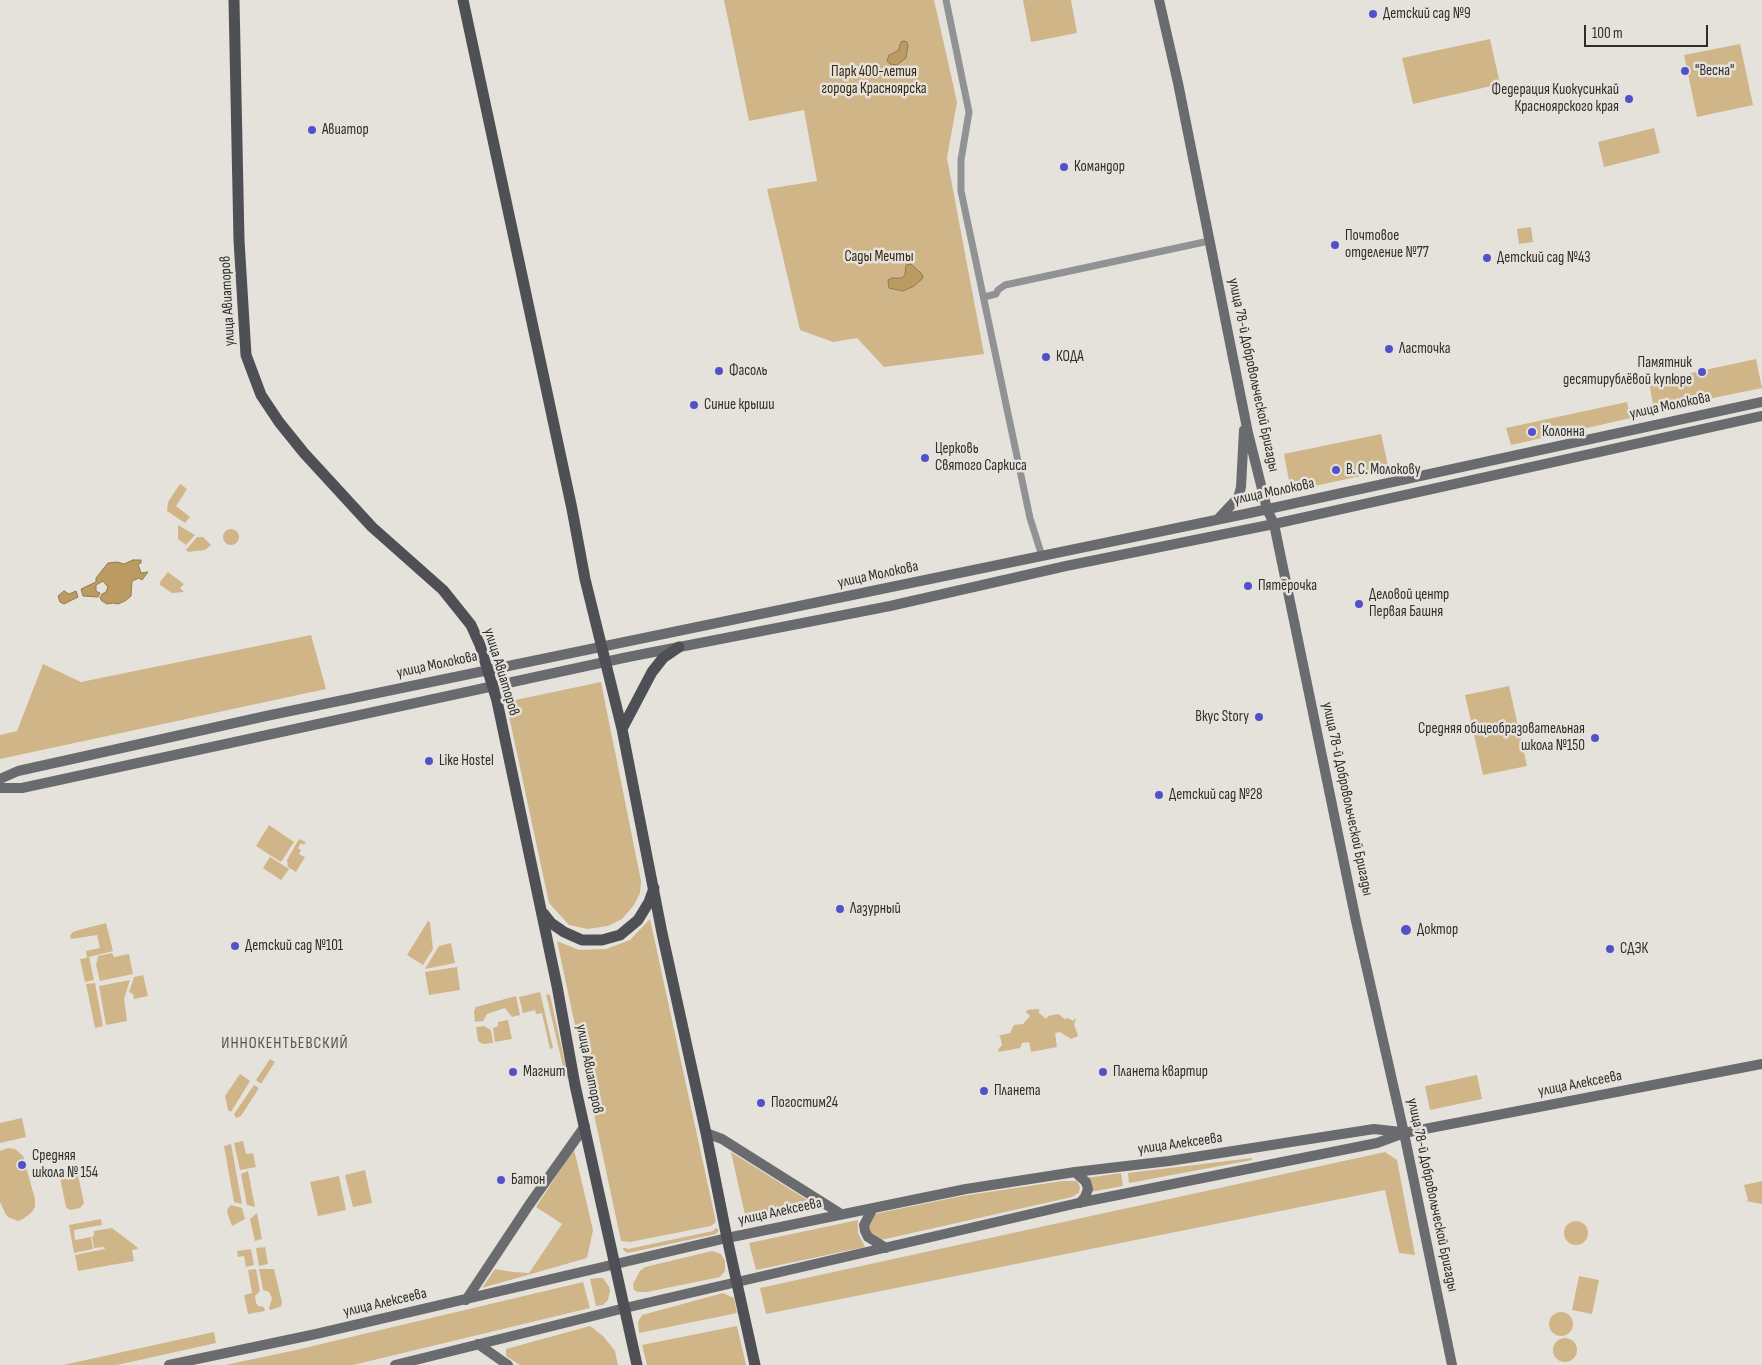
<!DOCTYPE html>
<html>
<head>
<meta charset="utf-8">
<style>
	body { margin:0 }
	#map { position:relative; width:1762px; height:1365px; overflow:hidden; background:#e5e2dc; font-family:"Sofia Sans Condensed",sans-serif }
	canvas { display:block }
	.scale { position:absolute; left:1584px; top:25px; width:124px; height:22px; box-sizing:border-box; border:2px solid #2f2e2b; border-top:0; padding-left:6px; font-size:15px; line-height:18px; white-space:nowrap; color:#2f2e2b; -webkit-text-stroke:4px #e5e2dc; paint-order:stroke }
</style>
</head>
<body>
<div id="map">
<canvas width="1762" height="1365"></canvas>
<div class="scale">100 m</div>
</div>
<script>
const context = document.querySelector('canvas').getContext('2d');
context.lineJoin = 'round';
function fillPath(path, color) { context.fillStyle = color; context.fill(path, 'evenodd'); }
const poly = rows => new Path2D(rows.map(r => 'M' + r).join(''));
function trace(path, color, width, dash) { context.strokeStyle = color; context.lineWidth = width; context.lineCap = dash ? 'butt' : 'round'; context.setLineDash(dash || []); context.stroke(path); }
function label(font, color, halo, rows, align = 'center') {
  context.font = font + ' "Sofia Sans Condensed",sans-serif'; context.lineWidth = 5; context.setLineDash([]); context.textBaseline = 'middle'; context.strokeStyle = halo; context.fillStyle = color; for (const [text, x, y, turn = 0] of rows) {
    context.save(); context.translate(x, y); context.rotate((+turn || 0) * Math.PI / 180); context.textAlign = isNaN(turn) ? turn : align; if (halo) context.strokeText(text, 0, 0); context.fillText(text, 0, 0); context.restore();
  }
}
fillPath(poly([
	[724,0,934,0,957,102,947,158,984,354,884,367,857,338,833,342,800,330,767,189,817,181,804,110,749,121],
	[1023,0,1071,0,1077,33,1031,42],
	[1490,39,1500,84,1413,104,1402,58],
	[1740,44,1753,105,1697,117,1684,55],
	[1654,128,1660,153,1604,167,1598,142],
	[1531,227,1533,242,1519,244,1517,229],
	[1756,359,1762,388,1654,410,1649,382],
	[1627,402,1631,418,1511,445,1506,428],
	[1381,434,1389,470,1291,491,1284,454],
	[180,484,187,489,176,506,190,517,185,523,167,511,168,502],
	[178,525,195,535,186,545,178,539],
	'223 537a8 8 0 1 1 16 0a8 8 0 1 1-16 0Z',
	[197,537,203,537,211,545,205,550,188,552,186,550],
	[168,572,184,584,180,588,184,592,172,593,160,585,160,582],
	[311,635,326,689,0,759,0,735,17,731,43,664,81,682],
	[601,682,641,881,640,893,634,905,622,919,608,926,588,929,569,925,549,903,506,702],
	[1509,686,1527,766,1483,775,1465,695],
	[269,825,294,842,281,862,256,846],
	[299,839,306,842,304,845,301,843,298,848,301,850,299,854,305,857,296,872,288,867,287,860],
	[270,857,289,869,281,880,263,868],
	[650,919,716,1222,711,1226,630,1242,621,1241,557,941,579,950,606,949,630,940],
	[428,921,430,922,433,949,423,965,407,955],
	[106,923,113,951,89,957,94,980,85,982,80,959,87,958,86,951,100,948,97,935,71,939,70,936,73,932,79,930],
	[451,943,455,963,425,969,439,946],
	[112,953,114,957,129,954,133,974,100,981,96,965,98,956],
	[457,967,460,990,429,995,425,972],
	[143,975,148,996,134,999,133,994,129,992,134,977],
	[130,980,124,999,127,1021,106,1025,99,986],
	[95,983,103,1026,95,1028,86,984],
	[540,992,553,1048,550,1049,542,1013,536,1014,535,1010,523,1013,519,997],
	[546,994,550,995,568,1077,566,1079],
	[516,996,520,1015,512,1017,505,1008,487,1014,483,1021,475,1022,474,1011,476,1007],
	[1038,1009,1040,1011,1038,1012,1046,1019,1048,1016,1058,1014,1065,1019,1068,1018,1073,1021,1075,1018,1076,1019,1074,1024,1078,1036,1071,1039,1060,1032,1055,1033,1057,1047,1031,1052,1029,1042,1022,1043,1020,1048,999,1052,998,1050,1002,1045,1000,1036,997,1036,1010,1033,1014,1025,1023,1024,1030,1016,1026,1012,1027,1010],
	[508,1020,512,1039,495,1042,493,1028,498,1026,498,1022],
	[484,1026,491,1030,493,1043,483,1044,478,1041,476,1027],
	[270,1059,275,1062,261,1084,256,1080],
	[240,1074,250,1081,231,1112,228,1110,225,1096],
	[1477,1075,1482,1099,1430,1110,1425,1086],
	[254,1085,259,1088,241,1116,236,1118,234,1114],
	[22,1118,26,1137,0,1143,0,1123],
	[243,1141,246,1154,253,1153,256,1167,240,1170,234,1143],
	[231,1144,242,1204,234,1202,224,1146],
	[8,1148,15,1149,23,1156,35,1199,35,1207,32,1212,23,1219,18,1221,8,1217,5,1213,0,1202,0,1151],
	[574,1149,593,1230,587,1258,482,1288,495,1269,513,1272,529,1273,562,1224,536,1207],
	[731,1152,820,1208,747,1224],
	[1385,1152,1397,1160,1415,1255,1399,1253,1385,1190,766,1314,760,1288],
	[1252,1158,1252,1160,1129,1183,1128,1173],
	[365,1170,372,1203,353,1207,345,1175],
	[248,1171,255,1207,247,1205,241,1174],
	[72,1172,78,1175,84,1203,80,1208,70,1210,66,1207,60,1177,64,1174],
	[1121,1173,1123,1186,1090,1192,1087,1178],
	[339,1176,346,1210,318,1216,310,1182],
	[1062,1181,1077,1181,1080,1187,1079,1193,1072,1197,881,1240,871,1237,868,1231,869,1221,874,1214,962,1196],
	[1762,1181,1762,1204,1746,1201,1748,1200,1744,1185],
	[231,1205,242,1208,245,1219,232,1226,227,1212,228,1208],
	[257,1213,262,1239,255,1241,250,1219],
	[101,1219,102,1225,74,1230,75,1240,91,1237,93,1249,74,1253,69,1225],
	[858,1220,858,1233,865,1247,756,1270,749,1243],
	'1564 1233a12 12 0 1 1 24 0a12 12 0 1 1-24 0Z',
	[112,1228,137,1247,138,1249,132,1250,134,1261,78,1271,75,1255,105,1249,104,1247,94,1248,92,1237,94,1235,94,1231],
	[716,1228,719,1230,716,1234,628,1253,624,1251,623,1248,626,1248,628,1249,713,1231],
	[265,1247,268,1264,259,1266,256,1248],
	[251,1249,254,1265,246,1267,244,1256,238,1257,237,1251],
	[712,1251,721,1254,725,1261,725,1271,720,1277,647,1292,638,1292,634,1290,633,1284,640,1271,645,1267],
	[256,1269,260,1291,255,1296,256,1303,258,1306,264,1307,265,1311,248,1314,244,1295,252,1293,248,1270],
	[259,1269,274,1269,282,1302,281,1306,277,1308,270,1310,269,1308,272,1298,269,1292,263,1290],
	[1579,1276,1599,1280,1592,1314,1572,1310],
	[597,1278,603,1278,609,1287,610,1291,608,1300,603,1305,596,1306,590,1279],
	[583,1282,590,1308,353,1365,225,1365,296,1350],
	[723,1293,734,1298,737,1313,639,1333,638,1322,642,1315],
	'1549 1324a12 12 0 1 1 24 0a12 12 0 1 1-24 0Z',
	[590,1326,603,1336,615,1351,618,1365,520,1365,506,1356,506,1349],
	[737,1326,746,1365,647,1365,642,1345],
	[214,1332,216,1343,117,1365,63,1365],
	'1553 1350a12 12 0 1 1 24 0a12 12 0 1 1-24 0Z'
]), '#d0b589');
const water = poly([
	[904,41,907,42,908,46,906,58,897,65,890,64,887,61,889,55,898,51,901,42,904,41],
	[911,264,922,274,923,278,914,286,903,291,889,288,888,280,892,278,902,278,905,275,906,265,911,264],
	[133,560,141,560,141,563,138,564,141,573,148,572,142,580,139,578,132,581,131,596,125,601,118,604,113,603,107,604,102,601,100,598,102,594,106,592,108,587,103,581,96,585,96,591,100,593,98,597,83,596,81,589,96,582,96,578,108,563,117,562,124,564,133,560],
	[64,591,69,594,76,591,78,597,64,604,60,602,58,596,64,591]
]);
fillPath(water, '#bc9b62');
trace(water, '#927a52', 1);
trace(poly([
	[946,0,969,112,961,160,961,191,1030,518,1042,556],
	[984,297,996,294,998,290,1005,285,1209,241]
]), '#919294', 7);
trace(poly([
	[1159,0,1178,83,1248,433,1267,509,1274,524,1356,921,1404,1133,1452,1365],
	[1218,519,1234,502,1239,495,1241,487,1244,430],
	[0,779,18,771,266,716,1245,514,1762,402],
	[0,788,22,788,628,657,890,606,1066,566,1274,524,1762,416],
	[706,1133,722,1139,841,1214],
	[1075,1172,1086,1182,1088,1189,1085,1197,1080,1203],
	[873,1208,864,1225,865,1231,868,1237,886,1248],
	[466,1300,529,1205,585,1126],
	[478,1344,508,1365],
	[169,1365,316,1334,727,1238,966,1189,1075,1172,1169,1161,1374,1129,1401,1132],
	[395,1365,625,1308,1078,1203,1377,1143,1404,1133,1762,1064]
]), '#6a6b6f', 10);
trace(poly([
	[234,0,239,240,246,355,261,395,279,422,304,453,372,527,443,590,471,625,480,645,497,701,557,986,575,1085,637,1365],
	[463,0,572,509,585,579,622,729,662,933,706,1133,727,1238,755,1365],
	[622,729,652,672,663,658,679,647],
	[543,913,551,923,564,932,582,940,602,940,620,935,638,920,649,902,654,888]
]), '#4f5055', 11);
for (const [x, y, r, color] of [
	[1373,14,5,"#5152c9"],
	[1685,71,5,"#5152c9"],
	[1629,99,5,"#5152c9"],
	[312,130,5,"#5152c9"],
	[1064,167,5,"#5152c9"],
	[1335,245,5,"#5152c9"],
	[1487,258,5,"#5152c9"],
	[1389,349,5,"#5152c9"],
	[1046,357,5,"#5152c9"],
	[719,371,5,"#5152c9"],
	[1702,372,5,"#5152c9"],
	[694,405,5,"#5152c9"],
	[1532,432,5,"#5152c9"],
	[925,458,5,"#5152c9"],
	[1336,470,5,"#5152c9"],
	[1248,586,5,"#5152c9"],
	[1359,604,5,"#5152c9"],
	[1259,717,5,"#5152c9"],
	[1595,738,5,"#5152c9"],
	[429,761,5,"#5152c9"],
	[1159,795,5,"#5152c9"],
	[840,909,5,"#5152c9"],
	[1406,930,6,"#5152c9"],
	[235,946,5,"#5152c9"],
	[1610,949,5,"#5152c9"],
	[513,1072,5,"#5152c9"],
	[1103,1072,5,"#5152c9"],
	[984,1091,5,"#5152c9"],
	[761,1103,5,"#5152c9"],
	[22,1165,5,"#5152c9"],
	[501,1180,5,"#5152c9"]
]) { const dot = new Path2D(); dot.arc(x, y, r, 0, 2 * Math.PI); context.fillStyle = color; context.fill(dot); trace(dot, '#e5e2dc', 2); }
label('15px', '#2f2e2b', '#e5e2dc', [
	["Детский сад №9",1383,14],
	["\"Весна\"",1695,71],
	["Федерация Киокусинкай",1619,90,"right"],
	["Красноярского края",1619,107,"right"],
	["Авиатор",322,130],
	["Командор",1074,167],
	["Почтовое",1345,236],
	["отделение №77",1345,253],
	["Детский сад №43",1497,258],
	["Ласточка",1399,349],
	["КОДА",1056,357],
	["Памятник",1692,363,"right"],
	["десятирублёвой купюре",1692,380,"right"],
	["Фасоль",729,371],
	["Синие крыши",704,405],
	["Колонна",1542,432],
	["Церковь",935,449],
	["Святого Саркиса",935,466],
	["В. С. Молокову",1346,470],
	["Пятёрочка",1258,586],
	["Деловой центр",1369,595],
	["Первая Башня",1369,612],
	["Вкус Story",1249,717,"right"],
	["Средняя общеобразовательная",1585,729,"right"],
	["школа №150",1585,746,"right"],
	["Like Hostel",439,761],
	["Детский сад №28",1169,795],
	["Лазурный",850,909],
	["Доктор",1417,930],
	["Детский сад №101",245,946],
	["СДЭК",1620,949],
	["Магнит",523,1072],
	["Планета квартир",1113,1072],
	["Планета",994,1091],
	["Погостим24",771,1103],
	["Средняя",32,1156],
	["школа № 154",32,1173],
	["Батон",511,1180]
], 'left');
label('15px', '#36270d', '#e5e2dc', [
	["Парк 400-летия",874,72],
	["города Красноярска",874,89],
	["Сады Мечты",879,257]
]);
label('15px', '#2f2e2b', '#e5e2dc', [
	["улица Авиаторов",228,301,-93],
	["улица 78-й Добровольческой Бригады",1253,375,78],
	["улица Молокова",1670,406,-12],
	["улица Молокова",1274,492,-12],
	["улица Молокова",878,575,-12],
	["улица Молокова",437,665,-12],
	["улица Авиаторов",501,672,73],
	["улица 78-й Добровольческой Бригады",1347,799,78],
	["улица Авиаторов",589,1069,79],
	["улица Алексеева",1580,1084,-11],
	["улица Алексеева",1180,1144,-8],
	["улица 78-й Добровольческой Бригады",1432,1195,78],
	["улица Алексеева",780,1212,-12],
	["улица Алексеева",385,1303,-13]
]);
context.letterSpacing = '1px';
label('16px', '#55524d', '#e5e2dc', [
	["ИННОКЕНТЬЕВСКИЙ",285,1044]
]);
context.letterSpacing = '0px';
</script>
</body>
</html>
